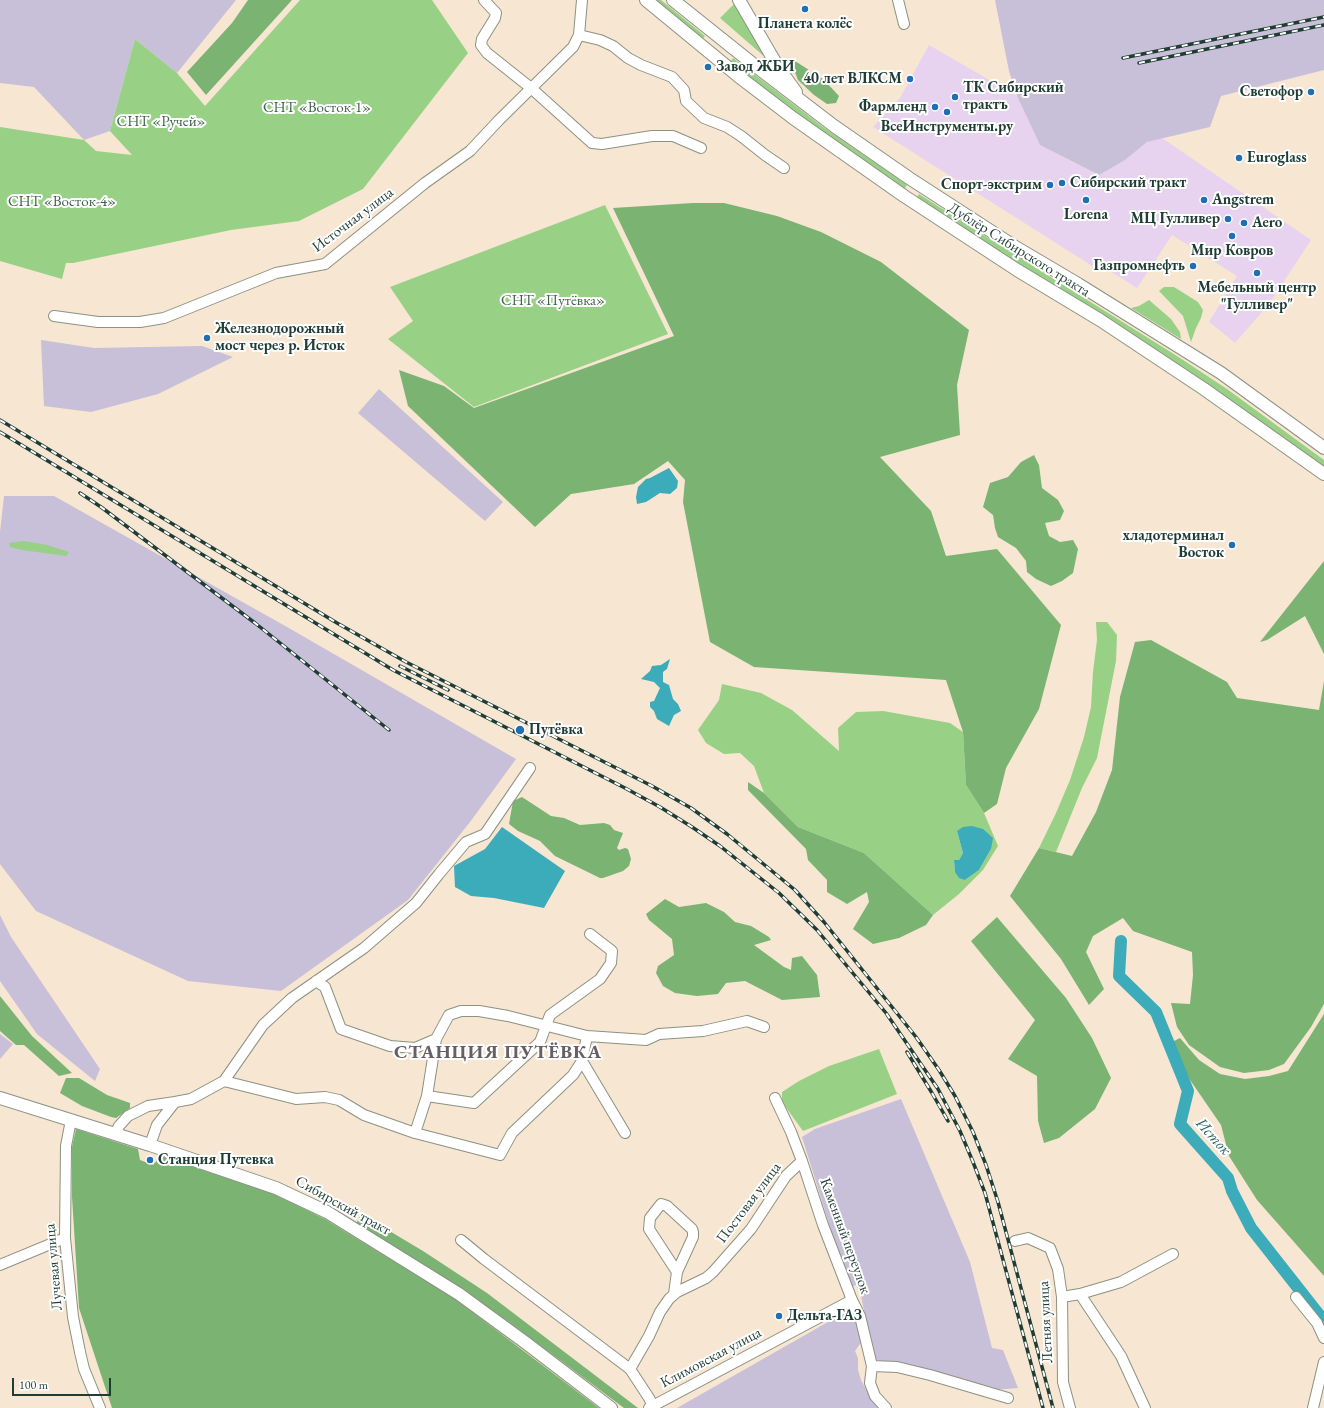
<!DOCTYPE html>
<html>
<head>
<meta charset="utf-8">
<style>
	body { margin:0 }
	#map { position:relative; width:1324px; height:1408px; overflow:hidden; background:#f7e6d1; font-family:"EB Garamond",serif }
	canvas { display:block }
	.scale { position:absolute; left:12px; top:1378px; width:99px; height:18px; box-sizing:border-box; border:2px solid #1f3d34; border-top:0; padding-left:5px; font-size:12px; line-height:14px; white-space:nowrap; color:#1f3d34; -webkit-text-stroke:3px #fff; paint-order:stroke }
</style>
</head>
<body>
<div id="map">
<canvas width="1324" height="1408"></canvas>
<div class="scale">100 m</div>
</div>
<script>
const context = document.querySelector('canvas').getContext('2d');
context.lineJoin = 'round';
function fillPath(path, color) { context.fillStyle = color; context.fill(path, 'evenodd'); }
const poly = rows => new Path2D(rows.map(r => 'M' + r).join(''));
function trace(path, color, width, dash) { context.strokeStyle = color; context.lineWidth = width; context.lineCap = dash ? 'butt' : 'round'; context.setLineDash(dash || []); context.stroke(path); }
function label(font, color, halo, rows, align = 'center') {
  context.font = font + ' "EB Garamond",serif'; context.lineWidth = 4; context.setLineDash([]); context.textBaseline = 'middle'; context.strokeStyle = halo; context.fillStyle = color; for (const [text, x, y, turn = 0] of rows) {
    context.save(); context.translate(x, y); context.rotate((+turn || 0) * Math.PI / 180); context.textAlign = isNaN(turn) ? turn : align; if (halo) context.strokeText(text, 0, 0); context.fillText(text, 0, 0); context.restore();
  }
}
fillPath(poly([
	[929,45,1017,96,1040,145,1098,175,1125,160,1147,142,1162,138,1311,240,1269,304,1235,343,1223,333,1209,322,1237,276,1172,235,1137,288,1102,266,1097,269,873,127,900,98]
]), '#e7d2ef');
fillPath(poly([
	[0,0,236,0,177,73,135,39,110,131,84,140,34,87,0,83],
	[995,0,1324,0,1324,70,1221,96,1210,127,1147,142,1125,160,1099,175,1040,145,1017,96,1009,71],
	[41,340,94,348,202,346,233,357,158,394,91,412,44,406],
	[379,389,503,502,485,521,358,413],
	[4,496,54,496,287,627,516,759,470,822,408,900,281,991,188,981,36,911,0,864,0,532],
	[0,915,11,937,100,1069,95,1081,37,1034,0,981],
	[0,1034,13,1044,0,1059],
	[901,1099,970,1262,992,1348,1003,1350,1018,1388,993,1390,874,1359,861,1296,856,1285,849,1288,802,1137,815,1129],
	[849,1310,861,1331,862,1341,855,1351,858,1358,858,1370,861,1380,871,1399,878,1408,677,1408]
]), '#c8bfd8');
fillPath(poly([
	[300,0,432,0,468,53,363,189,299,221,231,230,73,263,66,263,62,279,0,261,0,127,84,140,96,151,132,155,110,131,135,39,177,73,205,106],
	[652,0,661,0,705,36,701,40],
	[735,3,766,58,720,18],
	[733,58,823,127,907,185,903,191,818,131,730,63],
	[919,194,993,241,1177,356,1227,389,1324,460,1324,468,1198,378,916,199],
	[605,205,668,334,474,407,388,339,413,321,390,287],
	[1164,287,1174,287,1198,302,1203,310,1201,318,1196,328,1191,342,1183,316,1159,291],
	[1149,300,1171,319,1180,332,1181,339,1131,308,1139,306],
	[24,541,47,545,69,552,66,556,22,550,10,547,9,543],
	[1096,622,1107,622,1117,635,1116,661,1097,758,1082,788,1056,852,1039,848,1056,813,1070,780,1084,737,1091,707,1093,672,1097,640],
	[722,684,761,693,792,710,839,751,838,728,856,712,883,711,950,723,963,732,966,785,984,813,998,846,983,870,959,894,933,915,864,853,798,827,764,793,754,766,740,753,724,754,706,743,698,730,719,700],
	[957,831,991,849,979,870,965,880,955,872,954,860,959,860,963,853],
	[879,1049,897,1094,803,1131,782,1102,782,1092,799,1081,829,1066]
]), '#98d185');
fillPath(poly([
	[248,0,292,0,206,95,187,72,232,23],
	[795,61,823,79,839,96,836,103,827,104,814,95,798,80,793,67],
	[693,203,724,203,777,216,821,232,881,262,969,330,957,385,960,435,880,457,931,511,946,556,997,549,1061,625,1039,709,1006,768,997,804,984,813,966,785,963,732,946,680,754,667,710,642,683,502,685,480,668,461,634,484,571,494,535,527,408,406,399,370,444,386,474,408,674,336,613,208],
	[1034,455,1039,465,1042,488,1058,500,1064,511,1060,520,1045,523,1049,536,1060,542,1073,540,1078,549,1073,573,1062,581,1051,586,1036,579,1027,572,1026,561,1016,548,998,537,995,528,993,515,983,507,990,483,1008,477,1021,462],
	[1324,561,1324,654,1305,616,1267,640,1260,642],
	[1151,640,1227,682,1237,698,1319,710,1324,681,1324,1004,1311,1027,1284,1064,1269,1070,1244,1073,1220,1067,1189,1045,1177,1027,1171,1003,1190,1004,1193,975,1192,952,1133,931,1123,918,1093,936,1086,952,1104,989,1089,1005,1061,959,1010,896,1039,848,1072,856,1096,812,1112,770,1120,697,1135,642],
	[748,782,764,793,798,827,864,853,933,915,926,925,899,938,873,944,853,929,869,902,867,892,847,904,827,892,827,880,808,860,806,849,748,790],
	[522,797,551,816,564,818,580,825,604,823,610,825,614,830,623,833,617,848,619,850,625,848,628,849,631,859,629,866,623,871,603,878,600,878,555,856,540,841,518,831,509,824,513,801],
	[665,899,679,907,706,903,724,912,735,922,751,926,769,937,771,940,754,945,784,967,791,970,792,958,802,956,817,975,820,997,782,1000,745,981,726,983,718,994,697,996,675,993,663,986,656,973,658,966,674,955,672,939,649,920,646,914],
	[997,917,1066,998,1092,1038,1111,1078,1095,1109,1059,1138,1044,1143,1038,1121,1037,1076,1008,1059,1035,1020,971,941],
	[0,996,32,1036,72,1073,59,1076,24,1045,16,1045,0,1031],
	[1324,1014,1324,1276,1257,1200,1229,1156,1221,1125,1166,1045,1180,1038,1199,1060,1220,1074,1245,1079,1269,1076,1288,1071],
	[66,1078,79,1078,107,1095,130,1103,130,1108,116,1118,111,1117,82,1106,60,1093],
	[76,1129,138,1149,140,1160,153,1165,161,1156,272,1193,323,1218,455,1299,599,1408,112,1408,79,1308,72,1197,72,1147],
	[361,1214,423,1251,487,1293,638,1408,624,1408,509,1322,450,1281,356,1224]
]), '#7ab372');
fillPath(poly([
	[669,468,678,481,677,488,670,494,660,493,646,502,637,504,636,497,638,487,646,479,650,478],
	[670,659,667,669,663,672,663,682,669,685,673,699,678,704,681,711,674,715,669,726,657,719,654,711,650,707,650,702,654,701,660,688,654,682,641,679,650,671,652,666,661,665],
	[972,826,983,829,993,838,991,849,979,870,965,880,959,878,955,872,954,860,959,860,963,853,957,831,963,827],
	[502,827,565,871,544,908,494,898,471,896,455,887,454,866,485,849]
]), '#3cabba');
trace(poly([
	[1121,941,1119,976,1156,1012,1188,1091,1180,1124,1228,1178,1232,1191,1251,1228,1324,1321]
]), '#3cabba', 12);
const minor = poly([
	[484,0,496,13,495,18,482,39,481,45,487,53,531,88,592,143,602,144,652,136,673,136,701,148],
	[898,0,904,24],
	[579,35,600,40,613,46,628,58,641,65,672,77,684,90,686,101,704,118,727,127,741,136,765,155,784,168],
	[54,316,98,322,140,322,164,318,276,273,325,264,425,183,470,151,499,120,573,47,579,35,582,0],
	[316,981,325,987,341,1029,390,1046,415,1048,436,1039,449,1015,461,1011,479,1011,508,1016,587,1036,646,1040,659,1034,703,1031,747,1021,764,1027],
	[582,1061,625,1133],
	[224,1081,296,1099,325,1097,339,1100,364,1115,415,1133,500,1155,512,1133,573,1075,582,1061,587,1036],
	[427,1096,474,1103,540,1042,550,1015,600,979,611,963,612,951,590,934],
	[775,1098,791,1132,802,1161,823,1225,852,1300,860,1316,872,1366,870,1383,875,1396,886,1408],
	[71,1120,66,1146,65,1238,73,1317,80,1352,84,1369,100,1408],
	[415,1133,427,1096,436,1039],
	[115,1134,119,1126,128,1116,148,1106,175,1102],
	[150,1145,157,1125,175,1102,191,1099,224,1081,263,1025,292,998,364,948,416,903,439,874,466,842,485,834,530,768],
	[461,1240,484,1259,630,1369,649,1398,653,1406],
	[1015,1241,1028,1238,1050,1248,1058,1269,1062,1297,1063,1382,1070,1408],
	[0,1265,65,1238],
	[674,1294,677,1272,693,1237,693,1232,692,1229,667,1206,661,1204,650,1218,649,1229,677,1272],
	[1080,1294,1121,1282,1173,1254],
	[1062,1297,1080,1294,1121,1356,1145,1408],
	[1296,1297,1317,1323,1324,1338],
	[872,1366,897,1367,930,1375,1008,1398],
	[630,1369,649,1336,660,1312,669,1299,677,1292,706,1278,713,1272,751,1229,786,1176,802,1161],
	[649,1408,852,1300],
	[1313,1408,1324,1362]
]);
const major = poly([
	[646,0,742,79,793,118,904,196,1017,270,1100,320,1204,389,1324,474],
	[673,0,753,64,834,126,909,178,1017,248,1078,284,1221,373,1324,448],
	[739,0,778,67,796,92],
	[0,1098,150,1145,276,1188,327,1212,459,1294,526,1343,611,1408]
]);
trace(minor, '#8b9282', 12);
trace(major, '#8b9282', 14);
trace(minor, '#fff', 10);
trace(major, '#fff', 12);
const rail = poly([
	[1123,58,1324,17],
	[1139,63,1324,25],
	[0,420,337,623,406,662,652,786,691,808,727,834,795,890,824,922,916,1037,939,1070,955,1096,973,1132,986,1165,998,1202,1053,1408],
	[0,432,393,670,625,788,660,807,692,827,720,846,779,893,817,930,886,1013,938,1089,960,1131,973,1162,985,1193,1043,1408],
	[80,493,101,507,255,623,389,730],
	[400,666,448,690],
	[907,1052,932,1093,948,1121]
]);
trace(rail, '#1f3d34', 3.5);
trace(rail, '#fff', 2, [6]);
for (const [x, y, r, color] of [
	[805,9,4,"#1f6fb2"],
	[708,67,4,"#1f6fb2"],
	[910,79,4,"#1f6fb2"],
	[1311,92,4,"#1f6fb2"],
	[955,97,4,"#1f6fb2"],
	[935,107,4,"#1f6fb2"],
	[947,112,4,"#1f6fb2"],
	[1239,158,4,"#1f6fb2"],
	[1062,183,4,"#1f6fb2"],
	[1050,185,4,"#1f6fb2"],
	[1086,200,4,"#1f6fb2"],
	[1204,200,4,"#1f6fb2"],
	[1228,219,4,"#1f6fb2"],
	[1244,223,4,"#1f6fb2"],
	[1232,236,4,"#1f6fb2"],
	[1193,266,4,"#1f6fb2"],
	[1257,273,4,"#1f6fb2"],
	[207,338,4,"#1f6fb2"],
	[1232,545,4,"#1f6fb2"],
	[520,730,5,"#1f6fb2"],
	[150,1160,4,"#1f6fb2"],
	[779,1316,4,"#1f6fb2"]
]) { const dot = new Path2D(); dot.arc(x, y, r, 0, 2 * Math.PI); context.fillStyle = color; context.fill(dot); trace(dot, '#fff', 1.5); }
label('bold 15px', '#1f3d34', '#fff', [
	["Планета колёс",805,24,"center"],
	["Завод ЖБИ",716,67],
	["40 лет ВЛКСМ",902,79,"right"],
	["ТК Сибирский",963,88],
	["трактъ",963,105],
	["Светофор",1303,92,"right"],
	["Фармленд",927,107,"right"],
	["ВсеИнструменты.ру",947,127,"center"],
	["Euroglass",1247,158],
	["Сибирский тракт",1070,183],
	["Спорт-экстрим",1042,185,"right"],
	["Angstrem",1212,200],
	["Lorena",1086,215,"center"],
	["МЦ Гулливер",1220,219,"right"],
	["Aero",1252,223],
	["Мир Ковров",1232,251,"center"],
	["Газпромнефть",1185,266,"right"],
	["Мебельный центр",1257,288,"center"],
	["\"Гулливер\"",1257,305,"center"],
	["Железнодорожный",215,329],
	["мост через р. Исток",215,346],
	["хладотерминал",1224,536,"right"],
	["Восток",1224,553,"right"],
	["Путёвка",529,730],
	["Станция Путевка",158,1160],
	["Дельта-ГАЗ",787,1316]
], 'left');
label('15px', '#3d6248', '#fff', [
	["СНТ «Восток-1»",317,108],
	["СНТ «Ручей»",161,122],
	["СНТ «Восток-4»",62,202],
	["СНТ «Путёвка»",553,301]
]);
label('15px', '#1f3d34', '#fff', [
	["Источная улица",353,220,-37],
	["Дублёр Сибирского тракта",1019,250,32],
	["Постовая улица",749,1203,-53],
	["Сибирский тракт",343,1206,29],
	["Каменный переулок",845,1236,70],
	["Лучевая улица",54,1267,-95],
	["Летняя улица",1046,1322,-93],
	["Климовская улица",711,1358,-28]
]);
label('italic 16px', '#296463', '#fff', [
	["Исток",1213,1137,48]
]);
context.letterSpacing = '1px';
label('bold 19px', '#665f64', '#fff', [
	["СТАНЦИЯ ПУТЁВКА",498,1053]
]);
context.letterSpacing = '0px';
</script>
</body>
</html>
